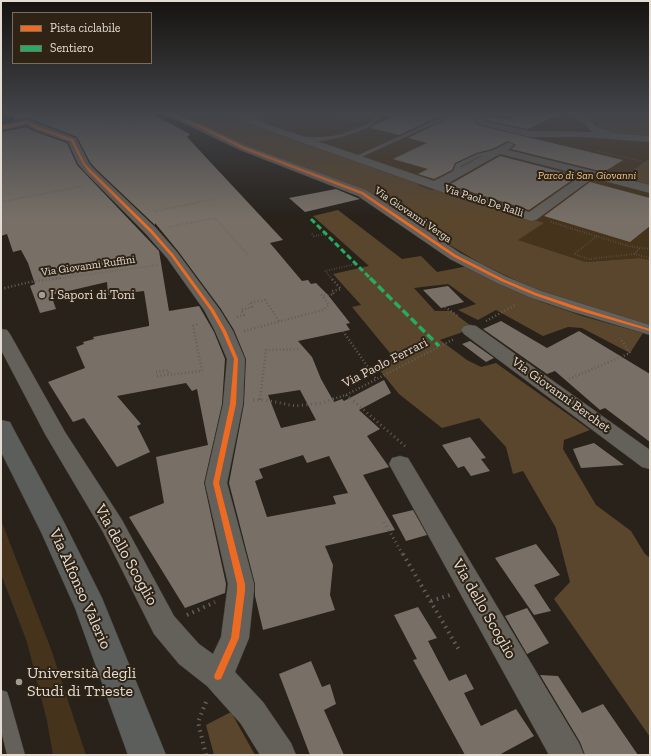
<!DOCTYPE html>
<html>
<head>
<meta charset="utf-8">
<style>
	body { margin:0 }
	#map { position:relative; width:651px; height:756px; overflow:hidden; background:#28221b; font-family:"Zilla Slab",serif }
	canvas { display:block }
	.frame { position:absolute; inset:0; border:2px solid #e5ddd4; pointer-events:none }
	.legend { position:absolute; left:12px; top:12px; width:140px; height:52px; box-sizing:border-box; background:#2e2315; border:1px solid #776d61; margin:0; padding:5px 7px; list-style:none; font-size:12px; color:#e5ddd4 }
	.legend li { display:flex; align-items:center; gap:8px; height:20px }
	.legend b { width:20px; border:1px solid #776d61 }
</style>
</head>
<body>
<div id="map">
<canvas width="651" height="756"></canvas>
<div class="frame"></div>
<ul class="legend">
<li><b style="height:5px;background:#ed6a23"></b>Pista ciclabile</li>
<li><b style="height:5px;background:#26ab63"></b>Sentiero</li>
</ul>
</div>
<script>
const context = document.querySelector('canvas').getContext('2d');
context.lineJoin = 'round';
function fillPath(path, color) { context.fillStyle = color; context.fill(path, 'evenodd'); }
const poly = rows => new Path2D(rows.map(r => 'M' + r).join(''));
function trace(path, color, width, dash) { context.strokeStyle = color; context.lineWidth = width; context.lineCap = dash ? 'butt' : 'round'; context.setLineDash(dash || []); context.stroke(path); }
function label(font, color, halo, rows, align = 'center') {
  context.font = font + ' "Zilla Slab",serif'; context.lineWidth = 4; context.setLineDash([]); context.textBaseline = 'middle'; context.strokeStyle = halo; context.fillStyle = color; for (const [text, x, y, turn = 0] of rows) {
    context.save(); context.translate(x, y); context.rotate((+turn || 0) * Math.PI / 180); context.textAlign = isNaN(turn) ? turn : align; if (halo) context.strokeText(text, 0, 0); context.fillText(text, 0, 0); context.restore();
  }
}
fillPath(poly([
	[235,113,650,113,650,260,640,258,586,262,517,240,543,223,436,189,431,190,352,160,253,124],
	[1,520,51,649,86,755,53,755,47,721,27,642,1,574]
]), '#46331b');
fillPath(poly([
	[171,113,235,113,253,124,422,183,418,185,431,190,436,189,544,223,518,240,586,262,640,258,650,260,650,326,538,291,480,263,436,237,368,193,289,164],
	[332,113,381,113,356,123,327,115],
	[631,113,650,115,650,136,612,133,599,129,595,123,583,114],
	[650,158,650,187,622,179,623,178],
	[338,210,402,259,421,256,437,272,468,266,501,284,542,302,582,316,643,333,630,353,582,328,568,327,543,336,496,310,478,320,458,310,476,304,448,284,414,288,435,311,451,311,474,328,440,340,467,360,481,367,496,363,590,430,564,440,563,449,596,505,631,531,645,554,650,558,650,737,554,599,570,582,556,528,523,471,513,474,506,447,479,418,442,428,399,394,377,367,394,358,352,307,361,305,333,274,369,266,313,216],
	[231,712,255,755,214,755,206,725]
]), '#5a462c');
fillPath(poly([
	[11,113,150,113,190,134,187,137,283,240,270,243,302,281,308,280,311,284,316,283,328,295,350,323,346,324,350,330,298,341,312,357,321,379,334,402,342,399,344,401,384,380,391,393,359,410,380,429,367,436,389,467,363,475,395,530,325,546,333,565,330,595,335,610,263,630,255,596,255,584,229,483,244,404,246,359,234,330,221,309,178,251,155,223,155,225,95,168,90,162,77,137,28,118,15,120],
	[300,390,316,420,281,428,268,395],
	[303,455,307,463,329,456,348,493,333,496,336,504,267,517,255,481,263,478,259,469],
	[404,113,446,113,399,135,371,128,374,125],
	[459,113,477,113,474,120,477,125,623,160,604,172,511,149,516,145,508,141,492,149,476,153,455,163,452,170,434,179,418,174,428,169,393,159,427,143,408,138],
	[522,113,561,113,528,129,489,121,487,119,488,116,507,120],
	[26,127,34,131,67,143,77,165,159,251,169,311,199,306,214,332,225,359,222,404,204,483,226,584,225,593,185,608,129,517,164,503,156,457,208,445,197,389,192,391,186,383,117,396,141,424,137,426,150,452,117,467,84,418,73,422,48,382,85,368,76,347,84,344,83,342,94,339,93,337,149,326,149,323,144,291,108,295,107,282,51,295,56,309,40,313,30,286,35,284,28,263,21,250,13,252,7,234,1,236,1,132],
	[500,156,578,176,529,210,449,185],
	[590,182,650,198,650,226,630,242,544,216],
	[336,189,360,199,305,212,289,198],
	[448,286,464,302,441,308,423,290],
	[501,321,547,348,579,331,650,374,650,442,605,408,600,410,555,371,547,374,483,329],
	[470,341,494,358,486,362,462,344],
	[470,437,486,458,481,459,490,471,471,476,464,466,458,468,442,445],
	[594,443,624,465,581,468,573,449],
	[413,510,427,535,406,541,392,515],
	[536,544,560,575,534,585,551,611,534,615,495,558],
	[418,607,437,638,428,641,449,681,466,674,474,689,464,693,481,726,516,709,534,736,499,755,465,755,413,660,417,659,394,615],
	[527,608,549,643,527,654,505,616],
	[311,661,322,687,330,684,336,704,324,710,344,755,310,755,279,674],
	[540,675,558,676,582,713,603,704,638,755,585,755,580,742]
]), '#787067');
const lane = poly([
	[380,113,387,113,380,117,370,127,342,137,322,141,303,141,300,139,303,137,322,137,339,135,366,125,380,113],
	[451,113,458,113,357,159,352,158,451,113],
	[499,149,501,150,501,152,481,156,461,166,457,175,452,174,456,164,477,154,499,149],
	[1,690,7,692,9,698,25,755,7,755,1,730,1,690]
]);
const street = poly([
	[162,113,175,113,204,125,248,146,366,190,460,253,507,277,541,291,650,325,650,335,570,311,529,297,497,283,450,259,358,196,240,150,162,113],
	[235,113,246,113,270,125,434,181,509,142,514,145,508,150,650,185,650,193,593,178,536,220,531,221,442,192,264,129,247,122,235,113],
	[500,154,582,175,529,212,445,185,500,154],
	[479,113,488,113,485,119,488,122,530,131,594,132,590,130,584,123,570,113,581,113,590,119,596,126,613,133,650,136,650,142,584,137,530,137,477,124,475,119,479,113],
	[636,113,650,113,650,117,640,116,636,113],
	[27,119,76,138,89,163,94,169,156,228,177,252,220,310,233,331,245,359,243,404,227,483,254,584,254,591,249,638,235,672,263,702,291,743,296,755,260,755,241,724,207,686,179,664,154,634,103,532,45,434,1,350,1,329,7,330,10,334,65,432,122,520,174,616,199,644,213,654,221,637,228,584,205,483,223,404,227,359,215,331,204,310,167,258,146,234,86,173,78,164,68,142,35,130,26,125,1,131,1,125,27,119],
	[470,325,476,326,650,450,650,469,642,467,464,334,461,330,464,326,470,325],
	[400,456,408,458,579,743,584,755,549,755,389,464,392,458,400,456]
]);
const primary = poly([
	[1,420,10,422,13,428,65,524,102,598,166,755,128,755,75,608,41,532,1,452,1,420]
]);
trace(lane, '#433e38', 1);
trace(street, '#433e38', 1);
trace(primary, '#433e38', 1);
trace(poly([
	[81,129,158,123],
	[452,129,466,130,470,132],
	[469,139,476,135],
	[597,151,640,161,650,166]
]), '#635e58', 1.5, [0.5, 1.5]);
trace(poly([
	[1,202,83,186],
	[155,211,214,199],
	[551,222,628,246,650,249],
	[169,227,215,218,248,255],
	[312,234,314,236,326,234],
	[597,236,574,254,589,259,634,254,640,248],
	[634,254,650,258],
	[53,279,158,265],
	[332,279,325,271,356,264]
]), '#635e58', 2, [0.5, 2]);
trace(poly([
	[1,289,30,282,61,278],
	[324,296,334,294,332,291,341,289,331,278],
	[445,307,459,317],
	[237,317,244,315,241,310,252,307,249,303,265,300,279,321],
	[486,321,517,304],
	[244,331,323,310,329,305,321,294],
	[343,331,376,379],
	[156,372,168,370,169,374],
	[157,376,202,371,193,326,197,324],
	[569,379,630,353,620,338],
	[346,395,351,399],
	[260,399,266,350,300,349],
	[333,399,346,395,454,339]
]), '#635e58', 2.5, [1, 2.5]);
trace(poly([
	[350,398,405,446],
	[253,400,265,400,295,406,322,403,336,398],
	[260,400,260,398],
	[384,522,403,555]
]), '#635e58', 3, [1, 3.5]);
trace(poly([
	[403,554,459,650],
	[431,601,450,595],
	[187,615,215,602],
	[206,702,198,722,206,755]
]), '#635e58', 4, [1.5, 4.5]);
fillPath(lane, '#64605a');
fillPath(street, '#64605a');
fillPath(primary, '#5b5e5b');
trace(poly([
	[311,219,371,279]
]), '#26ab63', 3, [5.5, 3]);
trace(poly([
	[370,278,439,346]
]), '#26ab63', 3.5, [8, 3.5]);
fillPath(poly([
	[165,113,169,113,202,126,245,147,363,192,456,255,503,279,536,293,578,307,650,329,650,331,574,309,534,295,501,281,454,257,361,194,243,149,200,128,165,113],
	[27,121,39,127,73,139,85,164,91,170,152,230,173,254,214,310,226,331,238,359,236,404,219,483,245,584,245,591,239,638,221,679,218,680,215,679,214,676,231,638,237,591,237,584,213,483,230,404,234,359,222,331,210,310,171,256,150,232,89,172,83,164,71,141,37,129,27,123,1,129,1,127,27,121]
]), '#ed6a23');
const sky = context.createLinearGradient(0, 0, 0, 219);
sky.addColorStop(0, '#16130f');
sky.addColorStop(0.52, '#42444a');
sky.addColorStop(1, '#42444a00');
context.fillStyle = sky;
context.fillRect(0, 0, 651, 219);
for (const [x, y, r, color] of [
	[42,295,4,"#a39c93"],
	[19,682,4,"#a39c93"]
]) { const dot = new Path2D(); dot.arc(x, y, r, 0, 2 * Math.PI); context.fillStyle = color; context.fill(dot); trace(dot, '#2e2315', 1.5); }
label('italic 11px', '#edc48f', '#2e2315', [
	["Parco di San Giovanni",587,176]
]);
label('11px', '#e5ddd4', '#2e2315', [
	["Via Paolo De Ralli",484,201,18],
	["Via Giovanni Verga",413,215,34],
	["Via Giovanni Ruffini",88,266,-8]
]);
label('13px', '#e5ddd4', '#2e2315', [
	["I Sapori di Toni",50,295]
], 'left');
label('13px', '#e5ddd4', '#2e2315', [
	["Via Paolo Ferrari",385,363,-27],
	["Via Giovanni Berchet",561,395,36]
]);
label('16px', '#e5ddd4', '#2e2315', [
	["Via dello Scoglio",126,555,61],
	["Via Alfonso Valerio",80,589,66],
	["Via dello Scoglio",484,609,60]
]);
label('16px', '#e5ddd4', '#2e2315', [
	["Università degli",27,673],
	["Studi di Trieste",27,691]
], 'left');
</script>
</body>
</html>
